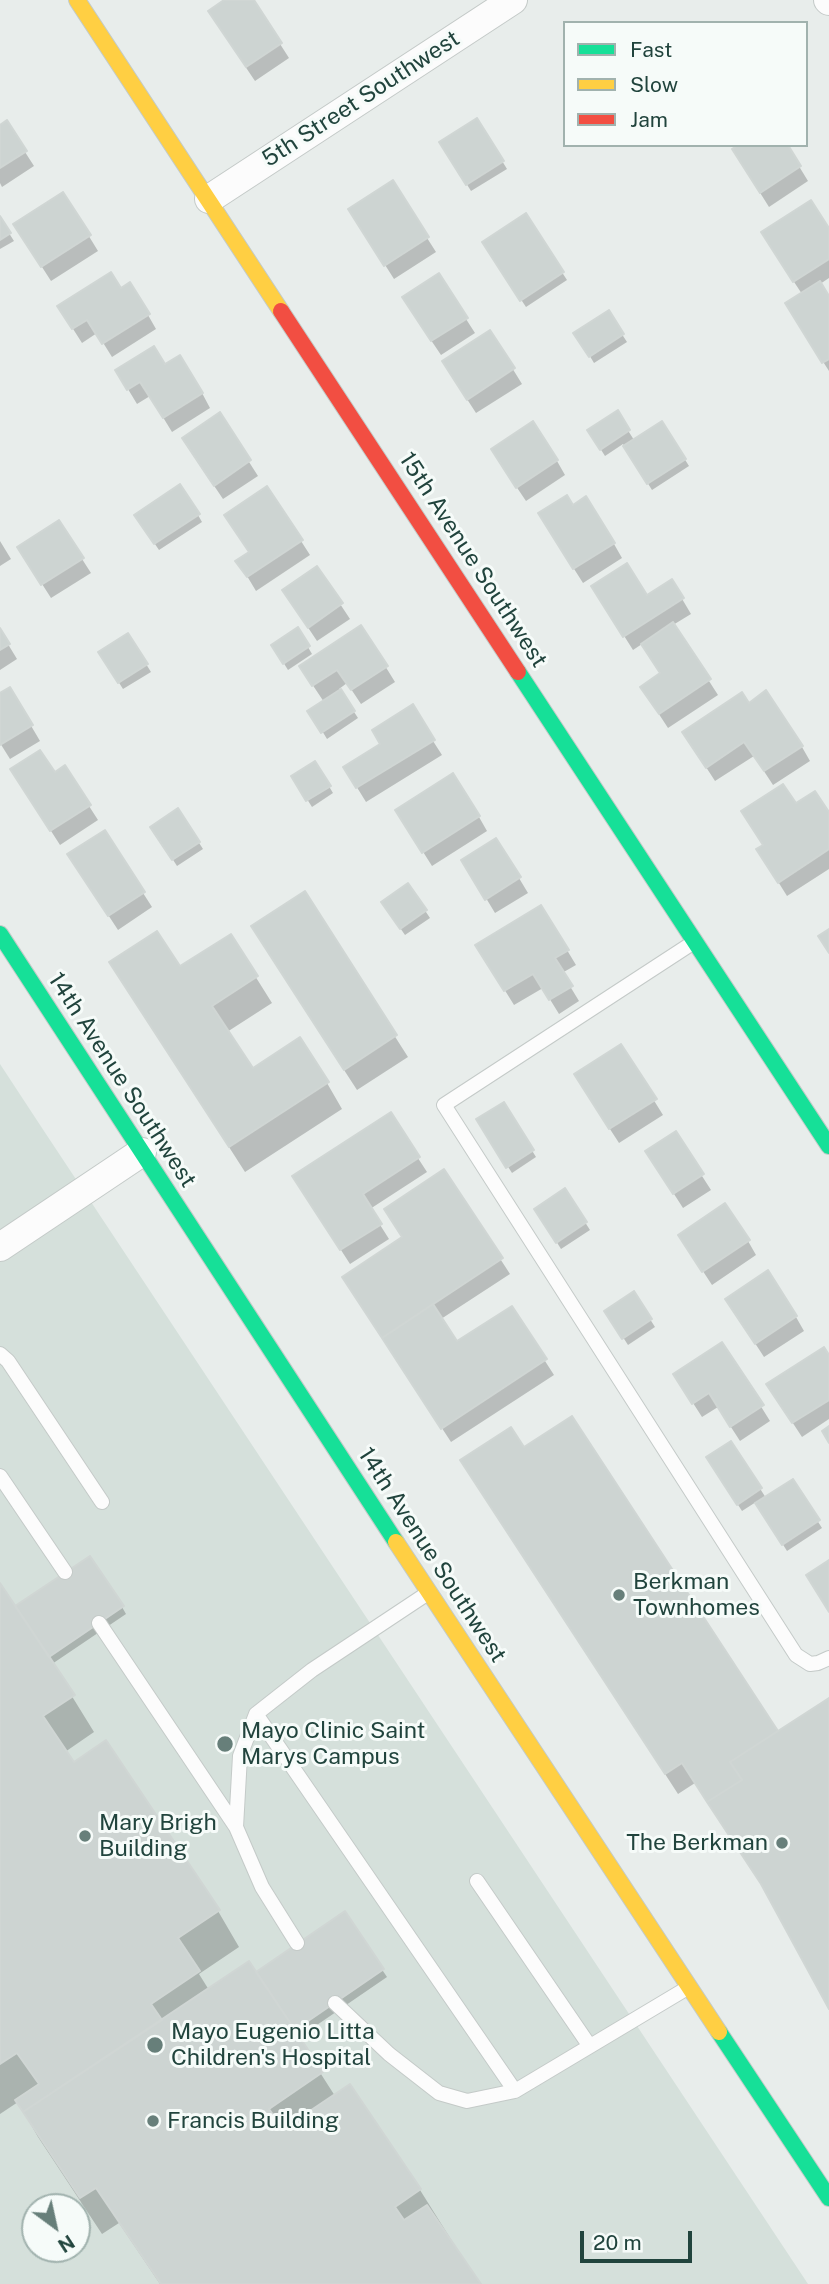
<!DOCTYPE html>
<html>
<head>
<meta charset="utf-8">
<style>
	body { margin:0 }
	#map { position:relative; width:829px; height:2284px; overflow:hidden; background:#e8edeb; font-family:"Public Sans",sans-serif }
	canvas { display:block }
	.legend { position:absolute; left:563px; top:21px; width:245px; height:126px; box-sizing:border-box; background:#f6fbf9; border:2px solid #a1b2ae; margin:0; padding:9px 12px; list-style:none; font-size:21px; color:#21443d }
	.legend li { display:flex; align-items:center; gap:14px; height:35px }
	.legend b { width:35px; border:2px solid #a1b2ae }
	.north { position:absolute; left:21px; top:2193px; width:70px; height:70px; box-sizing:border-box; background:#f6fbf9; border:2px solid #a1b2ae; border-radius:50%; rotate:147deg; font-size:19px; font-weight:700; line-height:28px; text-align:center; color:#21443d }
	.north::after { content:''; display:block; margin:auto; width:24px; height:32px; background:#677f7a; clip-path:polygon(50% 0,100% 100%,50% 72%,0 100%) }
	.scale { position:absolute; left:580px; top:2231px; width:112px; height:32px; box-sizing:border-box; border:4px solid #21443d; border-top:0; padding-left:9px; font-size:21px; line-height:24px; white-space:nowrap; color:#21443d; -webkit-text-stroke:5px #f6fbf9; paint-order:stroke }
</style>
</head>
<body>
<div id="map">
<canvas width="829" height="2284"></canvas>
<ul class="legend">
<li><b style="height:9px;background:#16e098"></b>Fast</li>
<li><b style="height:9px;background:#ffcf43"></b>Slow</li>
<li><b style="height:9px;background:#f24e42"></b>Jam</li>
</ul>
<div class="north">N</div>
<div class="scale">20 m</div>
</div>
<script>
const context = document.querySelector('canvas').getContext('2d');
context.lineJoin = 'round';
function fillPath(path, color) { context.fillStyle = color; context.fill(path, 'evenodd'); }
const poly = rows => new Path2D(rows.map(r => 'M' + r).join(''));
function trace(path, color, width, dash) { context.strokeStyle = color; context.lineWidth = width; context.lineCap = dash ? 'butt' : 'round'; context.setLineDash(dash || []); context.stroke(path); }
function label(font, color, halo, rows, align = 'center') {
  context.font = font + ' "Public Sans",sans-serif'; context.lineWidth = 6; context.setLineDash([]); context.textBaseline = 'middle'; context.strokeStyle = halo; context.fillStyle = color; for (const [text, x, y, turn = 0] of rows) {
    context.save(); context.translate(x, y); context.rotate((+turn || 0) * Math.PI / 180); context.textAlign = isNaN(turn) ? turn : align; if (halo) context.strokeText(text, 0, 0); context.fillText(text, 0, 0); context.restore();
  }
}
fillPath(poly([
	[0,1064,42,1128,808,2284,0,2284],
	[35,2207,77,2207,77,2249,35,2249]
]), '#d5e0db');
fillPath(poly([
	[227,0,252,0,289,58,255,81,218,26],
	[477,120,507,169,471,191,441,143],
	[0,127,25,152,34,166,2,187,0,183],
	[786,145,808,181,769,207,742,164],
	[392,183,436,252,394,279,359,224],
	[63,194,98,251,51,281,24,239],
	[525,216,567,280,526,307,488,250],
	[0,219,14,241,0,249],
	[829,231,829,278,820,284,829,299,829,371,795,318,802,294,771,247],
	[121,290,148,315,156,329,112,357,97,333,82,343,68,321],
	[412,312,466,319,475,333,441,355],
	[608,313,627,342,594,363,576,333],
	[490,332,522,384,476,413,452,376],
	[164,366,202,393,210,408,172,432,150,396,137,404,117,371],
	[617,413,634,440,662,423,689,466,652,490,623,444,605,456,589,431],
	[219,415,258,476,223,499,192,453],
	[557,461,565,475,526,501,501,464],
	[573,507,614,544,622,558,583,583,548,528],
	[198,515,202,522,159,550,140,522],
	[0,541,11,559,0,566],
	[301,541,310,555,256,591,238,561],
	[82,559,91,573,51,598,28,562],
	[317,569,350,619,317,641,293,605],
	[672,582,691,614,673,625,718,695,668,728,651,702,661,674,642,644,633,650,602,601,647,597],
	[361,627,395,682,361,704,347,683,339,689,358,718,327,739,310,711,324,702,310,681],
	[298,630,312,654,288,670,273,646],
	[0,631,17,659,0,670],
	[128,635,151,672,123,689,100,653],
	[10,690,40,741,10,759,0,743,0,695],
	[748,705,802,747,810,761,773,785,754,756,715,781,693,747],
	[433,741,442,755,366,802,345,768],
	[315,763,333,793,312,807,293,777],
	[55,774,89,806,98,820,60,845,21,784],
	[796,806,829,815,829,869,787,896,767,864,764,846],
	[178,810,203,849,177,866,152,827],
	[479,817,487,831,432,866,406,825],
	[104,832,152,907,118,930,78,869],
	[496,840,528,893,495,913,463,860],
	[408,885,430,918,405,935,387,909],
	[304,894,408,1057,357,1090,265,948],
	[541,907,576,965,562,973,579,1001,559,1014,543,988,514,1005,486,960],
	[230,936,272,1003,227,1032,252,1070,327,1083,342,1109,245,1172,111,963,180,969],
	[620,1046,663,1115,619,1143,584,1089],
	[503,1104,536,1157,512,1173,478,1120],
	[390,1115,427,1172,370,1209,389,1239,350,1264,303,1191],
	[675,1134,711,1190,683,1208,656,1166],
	[444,1172,510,1274,441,1319,457,1344,511,1308,554,1375,451,1442,353,1292,404,1238],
	[565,1191,590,1230,561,1249,536,1209],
	[748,1241,756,1255,712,1285,689,1250],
	[634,1294,655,1327,628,1345,606,1311],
	[736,1314,796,1317,804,1331,764,1357],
	[722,1344,770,1421,740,1441,718,1407,702,1417,684,1389],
	[829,1358,829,1419,802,1437,777,1399],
	[731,1443,766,1498,792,1481,822,1528,787,1551,756,1502,742,1511,712,1465],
	[524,1450,778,1734,829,1700,829,2005,776,1907,695,1783,678,1794,475,1481],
	[0,1586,15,1609,122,1607,126,1614,52,1664,94,1732,65,1752,73,1764,218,1911,239,1947,199,1974,209,1990,255,1974,344,1913,387,1977,298,2038,335,2096,350,2086,420,2190,479,2284,160,2284,119,2223,102,2234,38,2137,18,2102,0,2114]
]), '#0003');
const building = poly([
	[224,0,254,0,282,43,246,67,208,11,224,0],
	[477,118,504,161,466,185,439,142,477,118],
	[7,120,27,151,0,168,0,125,7,120],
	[738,145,788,145,801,166,760,193,732,149,738,145],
	[393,180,429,237,384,266,348,209,393,180],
	[63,192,91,235,41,267,13,224,63,192],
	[811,200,829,228,829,259,793,282,761,232,811,200],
	[526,213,564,272,520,301,482,242,526,213],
	[0,216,11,233,0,240,0,216],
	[111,272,121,288,130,282,150,314,102,344,87,320,72,329,57,306,111,272],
	[439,273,468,318,431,341,402,297,439,273],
	[820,281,829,296,829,359,822,363,785,303,820,281],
	[609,310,624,334,589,357,573,333,609,310],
	[490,330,515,368,467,400,442,361,490,330],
	[154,346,165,364,180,355,203,393,163,418,140,382,127,390,115,370,154,346],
	[618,410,630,430,600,450,587,430,618,410],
	[220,412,251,460,214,486,182,438,220,412],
	[533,421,558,460,516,488,491,449,533,421],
	[662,421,686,459,647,484,623,446,662,421],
	[180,484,200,514,154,544,134,515,180,484],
	[267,486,303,540,247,577,235,561,249,552,224,515,267,486],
	[567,495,573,505,586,496,615,543,573,569,538,513,567,495],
	[59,520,84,558,41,585,17,547,59,520],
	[627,563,647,595,672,579,684,598,623,637,591,586,627,563],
	[317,566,343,603,308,628,282,590,317,566],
	[673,622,711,679,659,714,640,687,660,673,641,644,673,622],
	[361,625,388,666,351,690,337,670,312,686,299,666,361,625],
	[298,627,310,646,283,664,271,645,298,627],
	[0,628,10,644,0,650,0,628],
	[128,633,148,664,118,683,98,652,128,633],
	[10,687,33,725,0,745,0,693,10,687],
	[341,689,355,711,321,733,307,711,341,689],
	[766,690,803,746,764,771,744,742,706,768,682,732,742,692,749,703,766,690],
	[413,704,435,740,356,788,343,767,380,744,372,730,413,704],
	[40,750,55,772,65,765,91,805,50,831,10,769,40,750],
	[315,761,331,786,306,801,291,776,315,761],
	[453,773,480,816,422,853,395,810,453,773],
	[783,784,796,803,815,791,829,812,829,849,778,883,756,849,763,845,741,811,783,784],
	[178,808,200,842,172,860,150,827,178,808],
	[105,830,145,892,108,916,67,854,105,830],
	[496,838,521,877,485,900,461,860,496,838],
	[408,883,427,910,400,929,381,902,408,883],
	[305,891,397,1035,344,1070,251,926,305,891],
	[541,905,569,950,555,958,573,986,549,1000,533,974,504,991,475,945,541,905],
	[829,929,829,953,818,936,829,929],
	[157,931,180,966,231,934,258,976,212,1006,253,1068,300,1037,329,1082,229,1147,109,962,157,931],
	[621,1044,657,1099,609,1129,574,1074,621,1044],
	[504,1102,534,1150,506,1168,476,1119,504,1102],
	[391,1112,420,1157,363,1194,382,1224,340,1250,292,1176,391,1112],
	[676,1131,704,1174,673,1194,645,1151,676,1131],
	[444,1169,503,1258,382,1338,342,1277,402,1237,384,1209,444,1169],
	[565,1188,587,1222,556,1243,534,1209,565,1188],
	[725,1203,750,1240,702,1272,678,1235,725,1203],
	[768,1270,797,1316,755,1344,725,1299,768,1270],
	[634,1291,652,1319,622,1339,604,1311,634,1291],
	[433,1304,457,1341,512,1306,547,1359,441,1429,382,1338,433,1304],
	[722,1342,764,1405,730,1427,709,1393,692,1404,673,1374,722,1342],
	[824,1347,829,1355,829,1400,792,1423,766,1384,824,1347],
	[572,1416,778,1731,730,1762,742,1780,707,1802,682,1763,665,1774,460,1460,511,1427,524,1447,572,1416],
	[829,1426,829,1443,822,1431,829,1426],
	[731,1441,762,1488,737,1505,706,1457,731,1441],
	[793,1479,820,1520,782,1545,755,1503,793,1479],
	[90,1556,124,1606,49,1657,15,1606,90,1556],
	[829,1560,829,1612,806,1575,829,1560],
	[0,1583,75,1695,43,1716,74,1762,106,1740,220,1910,178,1938,200,1971,151,2004,162,2020,23,2112,15,2100,39,2084,17,2053,0,2064,0,1583],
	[829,1698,829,2009,761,1884,707,1802,742,1780,730,1762,829,1698],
	[345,1911,384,1969,295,2030,256,1972,345,1911],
	[249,1961,323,2072,269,2109,283,2129,350,2084,421,2189,395,2207,404,2220,427,2205,481,2284,161,2284,96,2188,80,2198,23,2112,249,1961]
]);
fillPath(building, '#cdd4d2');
trace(building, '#d0d6d4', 2);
const lane = poly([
	[694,942,444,1105,796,1655,810,1664,818,1663,829,1658],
	[0,1354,8,1361,102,1502],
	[0,1476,65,1572],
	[99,1623,236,1827,262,1887,297,1943],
	[256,1714,515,2091],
	[236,1827,240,1756,256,1714,312,1670,428,1593],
	[477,1881,589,2045],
	[335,2003,389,2054,439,2093,467,2101,515,2091,689,1987]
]);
const street = poly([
	[828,0,829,1],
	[209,199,513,0],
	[0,1247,142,1152]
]);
const fast = poly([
	[518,672,829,1146],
	[0,934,396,1542],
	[719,2032,829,2198]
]);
const slow = poly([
	[77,0,281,311],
	[396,1542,719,2032]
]);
const jam = poly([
	[281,311,518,672]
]);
trace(lane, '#c4cac8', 16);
trace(street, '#c4cac8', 30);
trace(fast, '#c3cbc8', 18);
trace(slow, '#c3cbc8', 18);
trace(jam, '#c3cbc8', 18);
trace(lane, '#fcfcfc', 14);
trace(street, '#fcfcfc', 28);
trace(fast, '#16e098', 16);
trace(slow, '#ffcf43', 16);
trace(jam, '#f24e42', 16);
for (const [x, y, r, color] of [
	[619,1595,7,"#677f7a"],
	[225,1744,9,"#677f7a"],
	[85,1836,7,"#677f7a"],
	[782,1843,7,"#677f7a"],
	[155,2045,9,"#677f7a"],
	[153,2121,7,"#677f7a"]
]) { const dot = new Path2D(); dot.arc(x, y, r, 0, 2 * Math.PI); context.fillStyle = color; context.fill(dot); trace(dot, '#f6fbf9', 2.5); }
label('23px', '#21443d', '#f6fbf9', [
	["5th Street Southwest",361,99,-33],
	["15th Avenue Southwest",473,560,57],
	["14th Avenue Southwest",122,1080,57],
	["14th Avenue Southwest",432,1555,57]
]);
label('23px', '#21443d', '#f6fbf9', [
	["Berkman",633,1582],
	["Townhomes",633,1608],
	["Mayo Clinic Saint",241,1731],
	["Marys Campus",241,1757],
	["Mary Brigh",99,1823],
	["Building",99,1849],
	["The Berkman",768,1843,"right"],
	["Mayo Eugenio Litta",171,2032],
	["Children's Hospital",171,2058],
	["Francis Building",167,2121]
], 'left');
</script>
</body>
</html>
